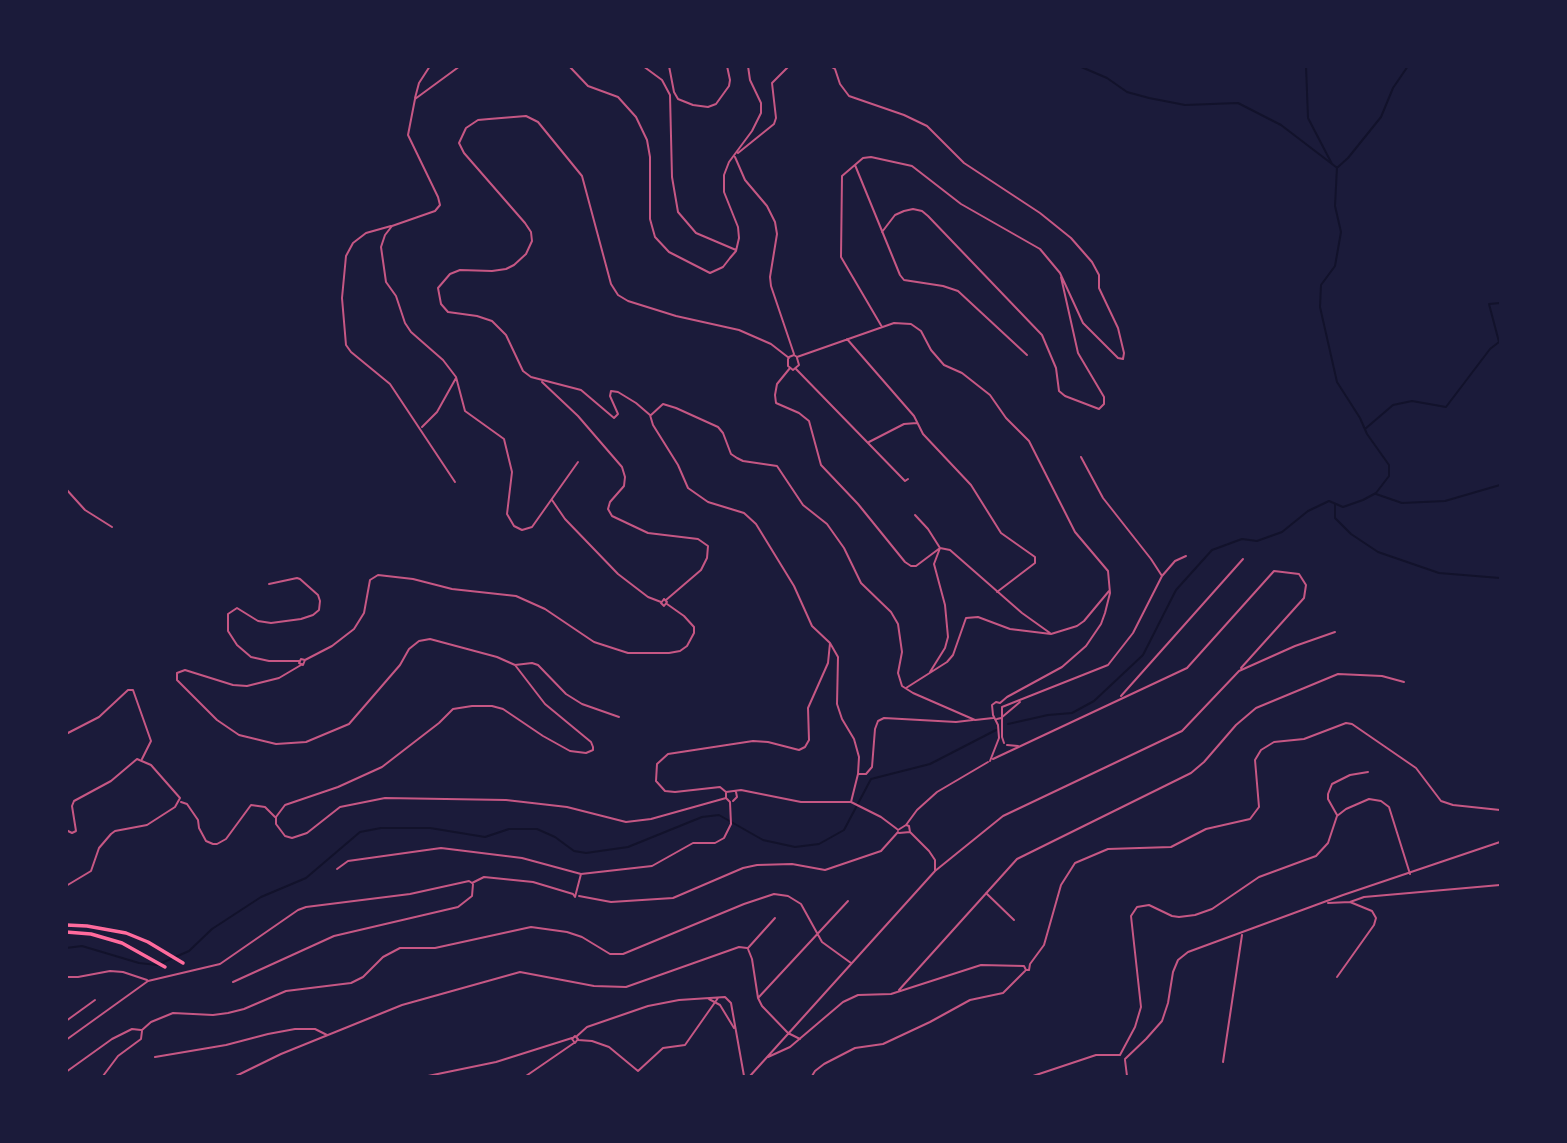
<!DOCTYPE html>
<html>
<head>
<meta charset="utf-8">
<style>
	body { margin:0 }
	#map { position:relative; width:1567px; height:1143px; overflow:hidden; background:#1b1b3a; font-family:"Sofia Sans Condensed",sans-serif }
	canvas { display:block }
	.frame { position:absolute; inset:0; border:68px solid #1b1b3a; pointer-events:none }
</style>
</head>
<body>
<div id="map">
<canvas width="1567" height="1143"></canvas>
<div class="frame"></div>
</div>
<script>
const context = document.querySelector('canvas').getContext('2d');
context.lineJoin = 'round';
const poly = rows => new Path2D(rows.map(r => 'M' + r).join(''));
function trace(path, color, width, dash) { context.strokeStyle = color; context.lineWidth = width; context.lineCap = dash ? 'butt' : 'round'; context.setLineDash(dash || []); context.stroke(path); }
trace(poly([
	[1079,66,1107,78,1127,92,1149,98,1185,105,1238,103,1281,125,1336,167],
	[1306,66,1308,118,1332,164],
	[1338,167,1348,158,1381,117,1393,88,1408,66],
	[1365,429,1393,405,1412,401,1446,407,1490,349,1499,342,1489,304,1500,303],
	[1376,494,1402,503,1445,501,1500,485],
	[1335,504,1335,518,1351,534,1378,552,1439,573,1500,578],
	[1008,724,1048,715,1072,713,1094,701,1143,655,1176,590,1212,550,1242,539,1257,541,1282,532,1308,511,1329,501,1343,507,1363,500,1376,493,1389,476,1389,465,1367,434,1360,418,1337,382,1320,307,1321,285,1335,266,1341,232,1335,206,1337,167],
	[66,948,82,946,139,963,157,965,189,951,212,929,261,897,306,878,360,832,381,828,430,828,485,837,509,829,537,829,555,837,574,851,586,853,628,847,702,817,719,815,763,840,795,847,819,844,844,830,871,779,930,764,996,730]
]), '#12122b', 2);
trace(poly([
	[460,66,415,99,408,135,438,197,440,205,435,211,392,226,385,235,381,247,386,282,396,296,405,323,411,332,443,360,456,377,465,411,504,439,512,472,507,514,514,526,522,530,532,527,578,462],
	[569,66,588,86,618,97,636,117,647,140,650,157,650,219,655,237,669,252,710,273,723,267,730,258,736,251,739,238,738,227,724,192,724,175,729,162,752,131,761,113,761,103,750,80,748,66],
	[643,66,662,80,670,95,672,177,678,212,696,233,736,250],
	[669,66,674,92,678,99,693,105,708,107,716,104,729,86,730,80,727,66],
	[830,66,835,69,840,84,849,96,904,115,927,126,964,163,1040,213,1071,238,1092,262,1099,275,1099,288,1118,328,1124,353,1123,359,1118,358,1083,323,1060,273,1040,249,961,204,912,166,871,157,863,158,842,176,841,257,882,327],
	[415,98,419,83,430,66],
	[738,153,774,124,776,118,772,83,789,66],
	[735,157,745,180,767,206,775,222,777,234,770,277,771,286,794,354],
	[855,165,900,275,904,280,943,286,958,291,1027,355],
	[391,226,366,233,353,243,346,256,342,298,346,345,351,352,390,384,455,482],
	[882,232,895,215,904,211,913,209,922,211,928,216,1042,335,1056,368,1059,391,1065,396,1099,409,1104,404,1104,397,1078,353,1061,277],
	[847,339,914,416,923,434,971,485,1001,533,1035,557,1035,563,997,592],
	[789,357,794,355,797,357,894,323,911,324,921,331,931,350,944,365,962,373,990,395,1006,418,1029,441,1075,532,1108,571,1110,593,1105,613,1101,624,1086,646,1062,667,1007,697,1000,703,996,702,992,705,993,715,998,725,999,738,990,761],
	[789,358,771,344,739,330,676,316,628,301,618,295,611,284,582,176,538,122,526,116,489,119,478,120,466,128,459,143,464,153,525,223,531,232,532,241,526,254,514,265,506,269,492,271,460,270,450,274,438,288,441,304,448,312,477,316,492,321,506,335,523,371,531,377,581,390,614,418,618,414,610,396,611,391,618,392,636,403,650,415,653,425,678,465,688,488,708,502,744,513,756,524,794,586,812,626,830,643,838,657,837,704,842,719,854,739,859,757,858,774,851,802],
	[788,359,788,366,793,370,799,365,797,358],
	[790,368,777,384,775,395,776,403,799,413,809,421,821,465,858,504,905,562,911,566,916,566,940,548,934,564,945,605,948,637,945,648,930,672],
	[796,369,905,481,908,479],
	[542,382,578,416,622,467,625,477,624,486,610,502,608,509,612,516,648,533,698,539,708,546,707,558,701,570,666,600],
	[651,415,663,404,676,408,718,427,723,433,731,454,737,458,743,461,777,466,803,505,827,524,844,548,861,583,891,612,898,624,902,652,898,673,902,686,913,693,975,720,993,718],
	[422,427,437,412,456,378],
	[869,442,904,424,917,423],
	[1081,457,1103,498,1151,559,1162,576],
	[66,489,85,510,112,527],
	[552,500,565,519,618,574,648,597,661,602],
	[915,515,928,529,940,548,950,550,1022,613,1050,633],
	[269,584,297,578,300,579,318,595,320,601,319,610,313,615,301,619,271,623,258,621,237,608,228,614,228,631,237,645,251,657,269,661,299,661],
	[664,599,667,602,664,606,661,603,664,599],
	[301,659,305,660,303,665,299,663,301,659],
	[305,660,332,646,354,629,364,613,370,580,378,575,413,579,452,589,516,596,545,609,594,642,628,653,669,653,680,651,687,646,694,633,694,627,684,616,667,604],
	[301,665,279,678,247,686,233,685,185,670,177,673,177,680,217,720,239,735,276,744,306,742,349,724,400,665,409,649,419,641,430,639,497,657,515,665,545,704,591,742,593,747,593,750,586,753,570,751,543,736,503,709,492,706,472,706,453,709,439,723,382,767,338,787,285,805,276,817,276,824,285,836,292,838,307,833,340,807,385,798,506,800,567,807,626,822,651,819,726,798],
	[515,665,532,663,538,665,566,694,582,704,619,717],
	[906,688,947,662,953,655,966,618,978,617,1010,629,1051,634,1077,626,1084,621,1109,591],
	[1121,696,1243,559],
	[1002,707,1108,665,1133,633,1162,576,1175,561,1186,556],
	[1002,707,1002,737,1004,743],
	[997,719,1001,718,1020,702],
	[66,734,99,717,128,690,133,690,151,741,142,759],
	[1007,745,1018,746],
	[993,759,1187,668,1274,571,1299,574,1306,585,1304,598,1241,668],
	[859,774,866,774,872,767,875,729,878,721,884,718,956,722,973,720],
	[726,792,720,787,675,792,665,791,656,781,657,764,668,754,753,741,768,742,799,750,805,747,809,740,808,708,828,663,830,643],
	[733,801,737,797,736,792],
	[181,802,187,804,198,820,199,828,206,841,213,844,217,844,226,839,251,805,265,807,275,817],
	[730,802,726,798,726,792,741,790,801,802,851,802,881,817,897,829],
	[1337,815,1328,799,1328,794,1332,784,1350,775,1368,772],
	[906,825,909,826,910,832,929,851,935,860,935,870],
	[66,830,72,833,76,831,72,806,74,801,111,781,137,759,151,765,180,798,175,807,147,825,115,831,111,834,99,848,91,871,66,886],
	[898,830,906,825,917,810,937,792,988,762],
	[899,833,910,832],
	[337,869,348,861,441,848,522,858,581,874,652,866,693,843,715,843,724,838,731,824,730,802],
	[986,893,1014,920],
	[579,896,611,902,673,898,743,868,757,865,792,864,825,870,881,851,898,832],
	[1328,903,1350,902,1364,897,1500,885],
	[748,948,775,918],
	[748,949,752,959,758,998,762,1006,788,1033,800,1039],
	[66,977,78,977,110,971,123,972,147,980],
	[1337,977,1374,925,1376,918,1372,911,1350,902],
	[233,982,334,936,458,907,472,896,473,884],
	[899,990,1017,859,1191,773,1204,762,1236,725,1256,708,1338,674,1382,676,1404,682],
	[758,998,848,901],
	[709,999,720,1005,734,1028],
	[66,1021,95,1000],
	[142,1030,151,1022,173,1013,213,1015,228,1013,244,1009,286,991,351,983,363,977,383,957,400,948,435,948,531,927,567,932,582,937,610,954,623,954,744,904,774,894,788,896,801,904,822,942,851,963],
	[575,1036,578,1039,575,1043,572,1039,575,1036],
	[577,1036,587,1027,648,1006,679,1000,725,997,731,1003,744,1076],
	[66,1040,148,981,220,964,298,910,306,907,410,894,469,881,472,883,484,877,533,882,573,894,575,897,581,874],
	[578,1040,592,1041,609,1047,638,1071,663,1048,685,1045,718,998],
	[1120,1055,1135,1027,1141,1007,1131,916,1137,907,1149,905,1172,916,1179,917,1195,915,1212,909,1259,877,1316,856,1328,843,1337,816,1346,809,1369,799,1381,801,1389,807,1410,874],
	[155,1057,226,1045,268,1034,295,1029,315,1029,327,1035],
	[768,1057,790,1047,843,1002,858,995,891,994,981,965,1024,966,1026,970,1029,970,1030,964,1044,945,1061,885,1075,863,1108,849,1171,847,1206,829,1250,819,1259,807,1255,760,1261,750,1274,742,1304,739,1346,723,1352,724,1416,768,1441,801,1453,805,1500,810],
	[1125,1059,1146,1039,1162,1021,1168,1003,1173,972,1178,960,1188,952,1343,895,1500,842],
	[1125,1060,1127,1076],
	[1223,1062,1242,935],
	[66,1072,112,1039,132,1029,141,1030],
	[103,1076,118,1056,141,1039,142,1031],
	[236,1076,281,1054,402,1005,520,972,594,986,626,987,739,947,747,948],
	[428,1076,496,1062,572,1038],
	[526,1076,574,1043],
	[750,1076,935,871,1003,816,1182,731,1239,671,1295,646,1335,632],
	[812,1076,815,1071,824,1064,855,1048,883,1044,930,1022,970,1000,1003,993,1025,971],
	[1033,1076,1096,1055,1119,1055]
]), '#c65784', 2);
trace(poly([
	[66,925,87,926,126,933,148,942,183,963],
	[66,932,91,934,122,943,165,967]
]), '#ff6b9d', 3.5);
</script>
</body>
</html>
